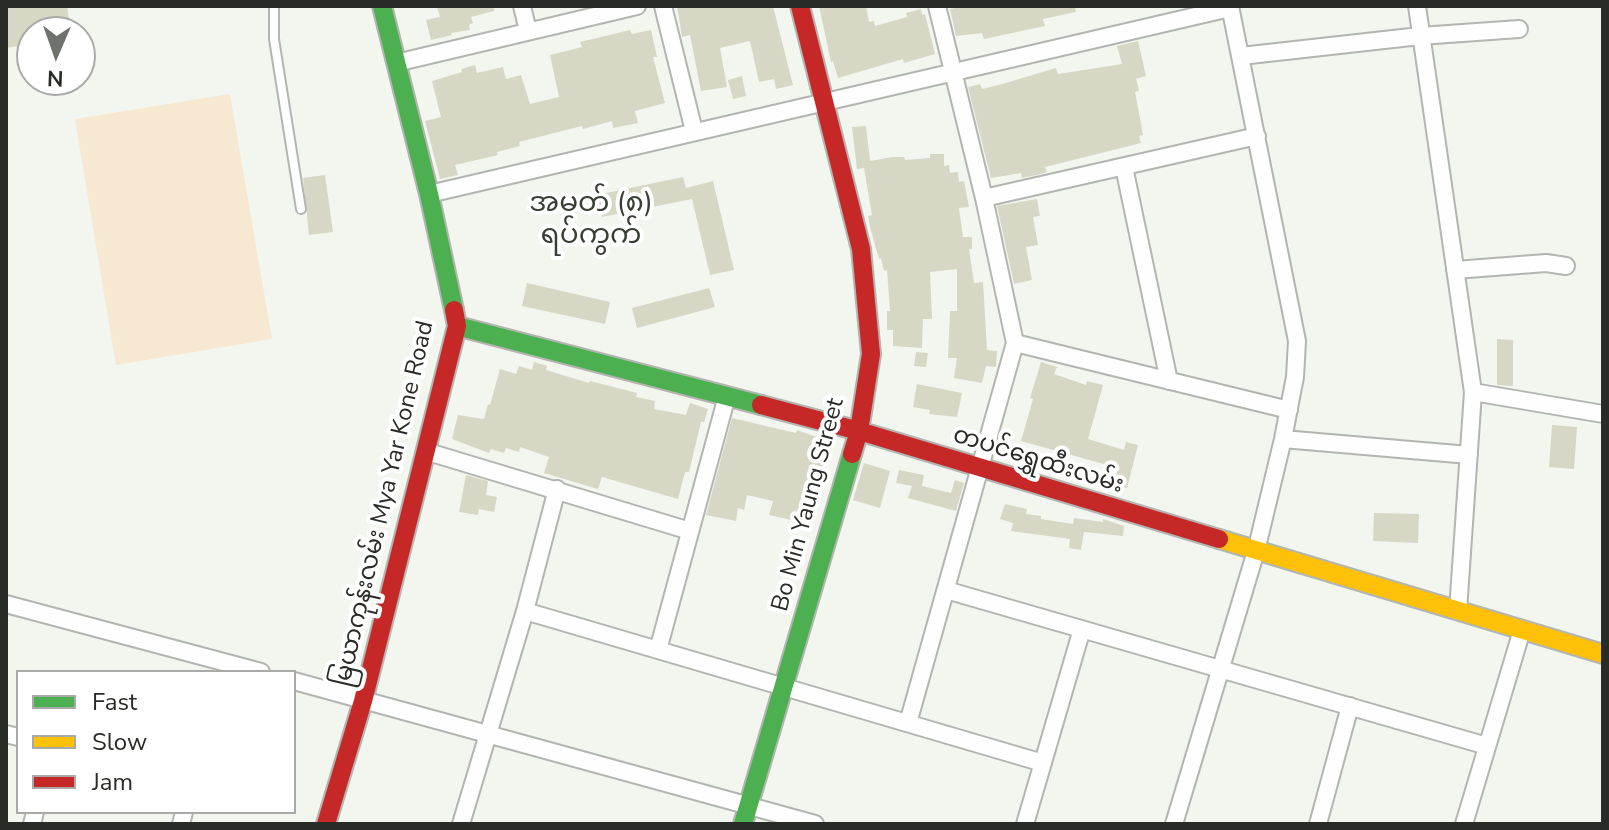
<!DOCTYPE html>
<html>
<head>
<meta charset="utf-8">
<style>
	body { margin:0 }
	#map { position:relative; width:1609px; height:830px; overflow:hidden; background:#f2f6ef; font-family:"Nunito Sans",sans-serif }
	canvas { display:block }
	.frame { position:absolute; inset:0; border:8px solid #282b26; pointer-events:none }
	.legend { position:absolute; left:16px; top:670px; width:280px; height:144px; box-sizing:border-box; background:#fff; border:2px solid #a9aaa8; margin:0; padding:10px 14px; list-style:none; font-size:24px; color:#282b26 }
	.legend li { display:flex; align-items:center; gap:16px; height:40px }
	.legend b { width:40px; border:2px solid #a9aaa8 }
	.north { position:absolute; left:16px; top:16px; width:80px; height:80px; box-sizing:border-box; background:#fff; border:2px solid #a9aaa8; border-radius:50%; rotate:182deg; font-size:22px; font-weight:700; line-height:32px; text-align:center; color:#282b26 }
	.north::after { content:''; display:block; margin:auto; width:28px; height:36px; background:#6f726c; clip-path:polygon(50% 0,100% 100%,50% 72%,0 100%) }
</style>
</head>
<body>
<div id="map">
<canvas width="1609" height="830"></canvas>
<div class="frame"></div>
<ul class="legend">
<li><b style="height:10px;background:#4caf50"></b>Fast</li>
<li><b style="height:10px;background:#ffc107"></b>Slow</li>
<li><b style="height:10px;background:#c62828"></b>Jam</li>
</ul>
<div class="north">N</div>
</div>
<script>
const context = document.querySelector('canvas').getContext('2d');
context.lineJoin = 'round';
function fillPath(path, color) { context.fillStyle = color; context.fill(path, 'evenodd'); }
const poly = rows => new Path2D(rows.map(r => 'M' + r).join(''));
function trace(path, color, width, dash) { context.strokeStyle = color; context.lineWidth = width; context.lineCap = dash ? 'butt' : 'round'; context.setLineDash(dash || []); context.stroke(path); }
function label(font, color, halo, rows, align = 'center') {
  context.font = font + ' "Nunito Sans","Noto Sans Myanmar",sans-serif'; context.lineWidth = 8; context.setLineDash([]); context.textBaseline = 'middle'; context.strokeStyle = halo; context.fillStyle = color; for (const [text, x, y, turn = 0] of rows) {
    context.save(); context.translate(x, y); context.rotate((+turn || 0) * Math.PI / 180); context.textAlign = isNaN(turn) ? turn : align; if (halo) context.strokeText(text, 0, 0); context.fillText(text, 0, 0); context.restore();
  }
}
fillPath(poly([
	[230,94,272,339,116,365,75,119]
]), '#f6e8d1');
fillPath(poly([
	[6,6,67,6,69,20,55,22,56,32,32,32,32,44,6,48],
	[437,6,494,6,494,11,471,17,473,23,469,25,470,30,451,33,452,35,431,40,426,20,440,17],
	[677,6,773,6,793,85,776,89,774,79,759,82,750,41,720,48,727,87,701,91,690,35,682,37],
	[819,6,866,6,869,22,874,21,875,26,907,17,906,13,921,9,922,15,925,14,935,54,904,63,903,59,838,78,833,61,831,62],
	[954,6,1075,6,1076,12,1043,19,1045,26,984,39,982,33,956,36,950,9,955,8],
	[630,30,632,34,651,30,657,57,653,57,665,103,635,111,638,123,613,128,612,121,583,129,582,126,519,142,520,146,497,152,498,155,455,165,458,175,440,179,425,121,441,117,432,81,462,72,461,69,475,65,477,73,503,67,506,79,521,75,530,104,559,97,550,55,582,47,580,42],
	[1138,41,1146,76,1136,79,1139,91,1135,92,1143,135,1139,136,1141,143,1045,167,1047,172,1037,175,1022,178,1021,173,991,178,968,87,980,84,982,89,999,85,1056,68,1058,74,1122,64,1117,46],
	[742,76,746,96,733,99,728,80],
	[866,126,870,161,893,157,904,157,905,160,930,158,930,154,944,154,944,166,949,165,950,173,958,172,959,182,964,181,969,207,959,208,963,237,972,237,972,249,969,249,974,283,983,282,987,350,997,351,996,367,986,366,982,383,954,378,957,358,948,358,950,311,957,311,957,269,930,272,932,319,923,319,922,348,893,346,893,330,887,330,887,311,890,311,887,270,884,271,881,258,879,259,870,227,868,216,872,215,864,168,857,169,852,127],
	[325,175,333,232,309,235,303,178],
	[683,177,686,188,713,181,734,270,710,275,692,199,602,217,597,195],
	[1037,199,1040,216,1033,217,1038,245,1026,247,1032,280,1014,284,997,206],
	[527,283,610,302,605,324,522,306],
	[709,288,715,307,637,328,632,308],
	[1497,339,1513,340,1513,386,1497,385],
	[916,352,928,353,926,367,914,366],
	[534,362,547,366,546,370,589,383,590,381,637,393,636,397,655,401,654,409,686,415,690,403,708,409,704,422,701,422,689,472,685,472,678,499,602,477,598,489,544,473,549,457,520,447,519,452,506,448,504,453,491,449,489,453,452,439,458,415,484,419,488,404,490,405,500,369,516,374,519,366,532,370],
	[1041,362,1057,367,1054,374,1086,385,1087,381,1103,385,1088,439,1124,450,1126,442,1138,445,1127,488,1114,486,1118,468,1021,441,1033,399,1030,398],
	[917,384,962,393,957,417,929,414,930,410,913,407],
	[732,418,796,433,797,430,831,442,821,472,827,474,821,491,805,485,796,521,769,515,773,501,747,495,744,510,738,508,736,521,706,515],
	[1552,425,1577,427,1574,469,1549,467],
	[864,463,890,471,880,508,853,500],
	[899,470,924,475,922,486,951,493,955,480,964,483,956,511,908,498,912,486,896,483],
	[466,475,488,481,486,495,497,497,494,512,479,509,478,515,459,512],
	[1005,504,1027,509,1026,514,1041,516,1041,519,1073,524,1074,518,1103,522,1103,519,1124,526,1123,536,1084,532,1081,550,1069,548,1070,539,1011,531,1013,523,1000,519],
	[1374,513,1419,514,1418,543,1373,541]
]), '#d7d7c5');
const lane = poly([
	[274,6,274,39,301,209]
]);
const street = poly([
	[522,6,528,31],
	[663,6,694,131],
	[1417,6,1473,392,1458,611],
	[1241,56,1420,36,1519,29],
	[396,63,637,6],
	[1124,167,1169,381],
	[429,194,1230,8],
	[984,198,1257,136],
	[1455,270,1546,263,1566,266],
	[1015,343,1289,410],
	[1473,392,1603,414],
	[1283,439,1469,455],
	[425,451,690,531],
	[946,590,1487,746],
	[6,604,261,672],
	[525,611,1043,763],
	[658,650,727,396],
	[294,681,815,824],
	[908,723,1015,343,984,198,937,6],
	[6,734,18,737],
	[32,824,35,812],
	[181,824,184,812],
	[461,824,525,611,557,489],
	[1025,824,1082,629],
	[1174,824,1256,551,1283,439,1295,377,1297,341,1230,6],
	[1318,824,1350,706],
	[1464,824,1522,630]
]);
const fast = poly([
	[382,6,429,194,454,310],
	[457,326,761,405],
	[743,824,852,454]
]);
const slow = poly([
	[1219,539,1603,654]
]);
const jam = poly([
	[800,6,861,249,871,354,859,431,852,454],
	[761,405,859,431,1219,539],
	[326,824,363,701,457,326,454,310]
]);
trace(lane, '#b2b5b0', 12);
trace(street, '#b2b5b0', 20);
trace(fast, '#b2b5b0', 22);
trace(slow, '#b2b5b0', 22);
trace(jam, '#b2b5b0', 22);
trace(lane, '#fdfefd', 8);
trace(street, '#fdfefd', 16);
trace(fast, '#4caf50', 18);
trace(slow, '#ffc107', 18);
trace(jam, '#c62828', 18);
label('24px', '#282b26', '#fff', [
	["တပင်ရွှေထီးလမ်း",1038,461,17],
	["မြယာကုန်းလမ်း Mya Yar Kone Road",385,504,-77],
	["Bo Min Yaung Street",809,505,-75]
]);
label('28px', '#393f35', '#fff', [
	["အမှတ် (၈)",591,204],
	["ရပ်ကွက်",591,236]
]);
</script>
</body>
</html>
